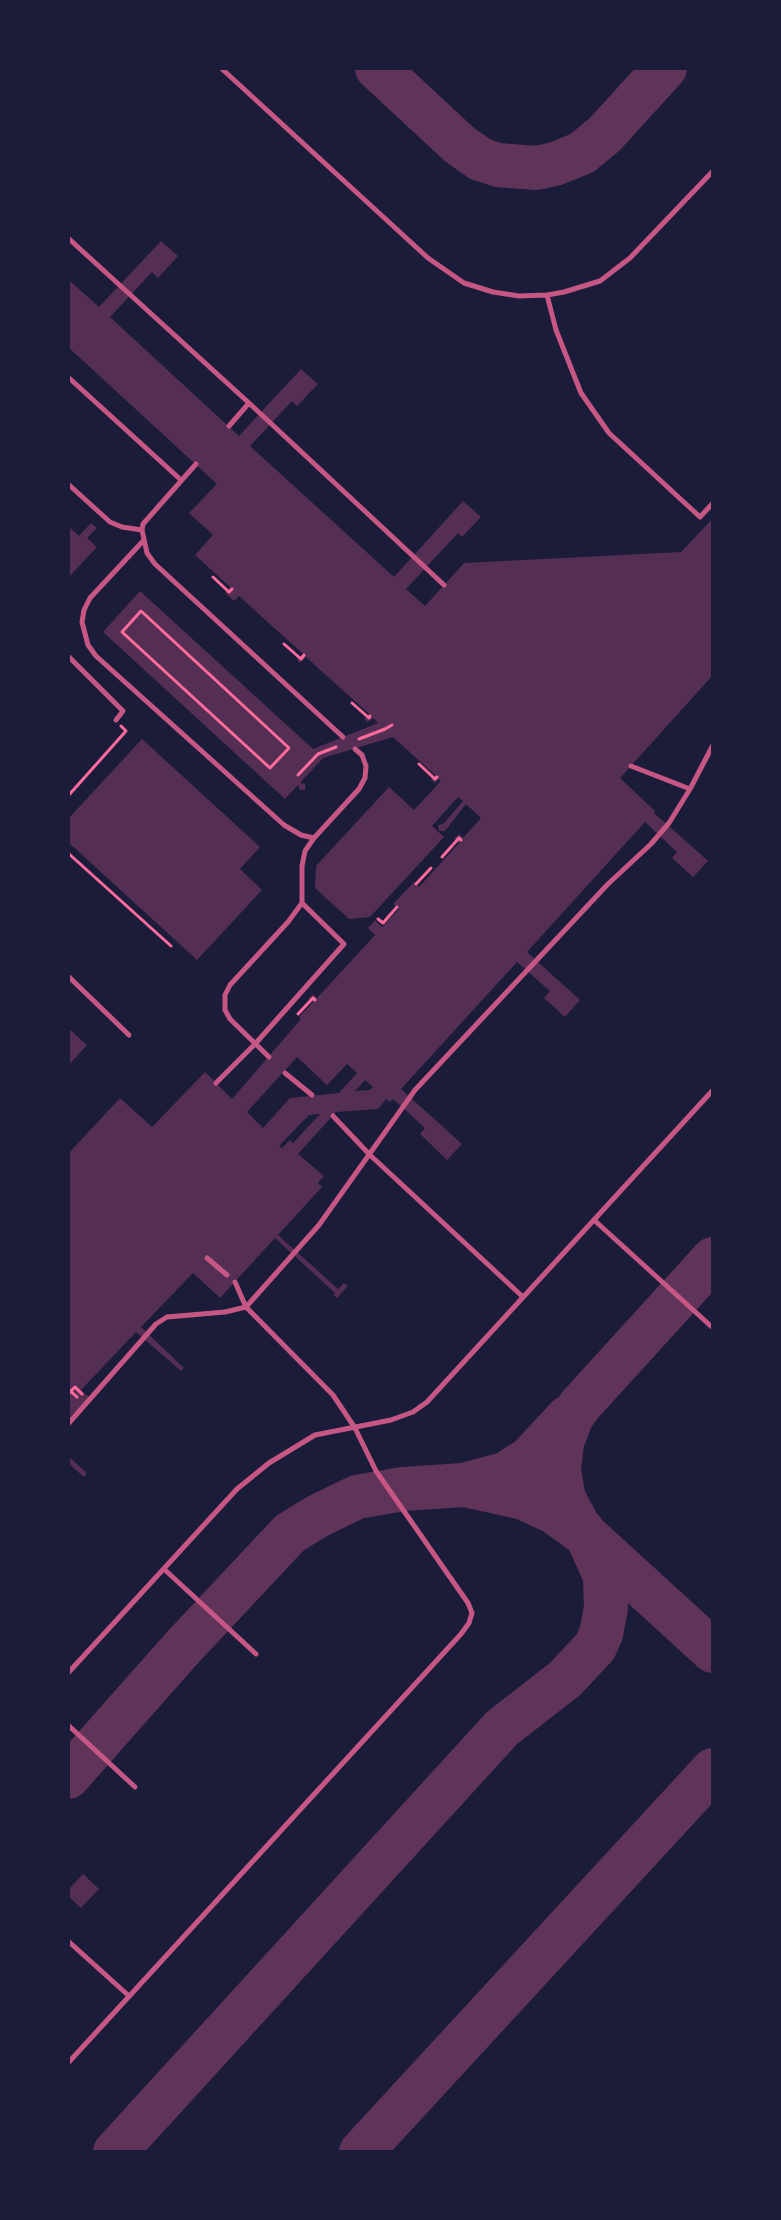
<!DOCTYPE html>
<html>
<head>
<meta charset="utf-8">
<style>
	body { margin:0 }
	#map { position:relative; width:781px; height:2220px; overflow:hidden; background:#1b1b3a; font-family:"Noto Sans",sans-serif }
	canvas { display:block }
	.frame { position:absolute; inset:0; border:70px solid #1b1b3a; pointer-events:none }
</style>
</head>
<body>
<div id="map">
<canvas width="781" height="2220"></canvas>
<div class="frame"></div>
</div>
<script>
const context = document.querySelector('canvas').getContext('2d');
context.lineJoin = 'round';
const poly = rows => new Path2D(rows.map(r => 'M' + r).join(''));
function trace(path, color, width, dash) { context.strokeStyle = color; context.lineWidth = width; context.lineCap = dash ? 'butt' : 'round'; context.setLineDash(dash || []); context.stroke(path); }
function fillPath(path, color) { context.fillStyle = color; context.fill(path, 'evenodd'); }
trace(poly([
	[377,68,460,145,480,159,498,165,536,168,555,164,582,153,605,134,665,68],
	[465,1485,524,1498,554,1512,587,1536,713,1651],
	[68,1777,183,1647,290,1533,318,1516,357,1497,403,1489,463,1485,505,1474,529,1459,568,1417],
	[115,2152,502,1728,565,1679,595,1647,601,1634,606,1608,605,1576,587,1536,578,1525,564,1499,559,1471,562,1442,572,1416,581,1404,713,1259],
	[361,2152,713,1770]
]), '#603358', 44);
fillPath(poly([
	[161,241,178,256,158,278,152,272,110,317,239,436,301,369,318,384,297,406,292,401,250,446,394,577,463,501,481,517,462,537,458,533,406,589,425,606,464,563,681,552,713,518,713,675,620,778,655,811,654,813,708,861,693,877,672,858,677,852,645,822,527,952,580,1000,565,1017,544,998,550,991,517,962,401,1089,462,1144,447,1160,420,1134,425,1128,393,1099,390,1102,386,1099,378,1109,336,1112,298,1154,324,1176,318,1183,322,1187,278,1235,338,1289,344,1283,348,1286,337,1298,333,1295,335,1293,275,1238,220,1298,193,1273,141,1327,184,1368,181,1371,136,1332,81,1390,89,1397,68,1419,68,1154,120,1098,152,1127,205,1072,232,1099,301,1019,299,1017,313,1002,308,999,313,994,317,998,375,935,368,928,375,920,382,927,399,909,393,904,414,882,419,887,459,843,454,839,459,834,463,838,481,818,466,804,445,831,439,831,438,825,443,824,463,801,458,797,432,826,444,837,370,917,349,919,315,888,316,866,389,787,414,810,441,781,439,779,435,783,431,780,435,775,393,737,323,758,300,783,305,784,305,790,300,790,298,785,285,799,103,632,140,591,313,749,378,723,373,718,368,722,364,719,369,714,306,657,300,663,297,660,303,654,239,596,234,601,225,593,230,587,195,555,213,535,189,513,217,484,68,347,68,279,99,307],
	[297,1057,327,1085,347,1064,357,1073,339,1093,290,1098,263,1128,247,1112],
	[365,1080,373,1087,370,1090,355,1091],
	[320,1114,293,1143,290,1140,282,1148,279,1146,309,1115],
	[91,523,97,528,87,538,97,547,68,578,68,526,79,536],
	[142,739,260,847,240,869,262,890,197,960,68,842,68,819],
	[68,1028,87,1045,68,1066],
	[68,1456,87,1473,84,1477,68,1463],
	[83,1874,99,1889,81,1908,68,1896,68,1890]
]), '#542f53');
trace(poly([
	[213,577,229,592,232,589],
	[141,611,289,748,270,768,122,632,141,611],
	[284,644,301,659,304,655],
	[352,703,369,718,370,716],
	[359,739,385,729,392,725],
	[419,764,435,779,437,777],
	[298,775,318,754,336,747],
	[68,796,126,731,121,726],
	[68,853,171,946],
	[442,857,459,838,461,840],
	[416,884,431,868],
	[378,919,383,923,397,907],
	[298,1014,313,998,315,1000],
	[68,1389,77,1397],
	[68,1394,75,1387,82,1394]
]), '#ff6b9d', 3);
trace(poly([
	[221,68,428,258,464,283,493,292,519,296,547,295,564,292,600,281,630,258,713,171],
	[68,238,249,403,444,585],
	[547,295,556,330,581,393,609,433,700,517,713,503],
	[68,377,181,480],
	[229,426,249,403],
	[196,464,143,524,142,530,147,553,155,564,343,737],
	[68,484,110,522,122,527,142,530],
	[144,540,90,598,84,610,82,622,88,645,96,656,284,825,301,835,314,838],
	[68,656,123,711,116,720],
	[690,789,713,745],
	[68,976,129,1035],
	[269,1057,230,1019,225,1010,225,995,230,985,288,922,302,903,302,866,305,851,314,838,359,789,365,778,366,766,362,755,355,749],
	[285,1073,312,1095],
	[216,1083,255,1044,344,944,302,903],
	[333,1116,370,1155,523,1297],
	[594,1220,713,1328],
	[207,1258,227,1275],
	[68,1424,156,1324,167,1317,225,1312,246,1307,319,1225,415,1090,608,884,651,844,669,823,690,789,631,766],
	[164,1569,256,1654],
	[68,1673,237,1489,269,1463,315,1435,391,1420,413,1412,427,1402,713,1090],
	[68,1725,135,1787],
	[68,1941,129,1996],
	[68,2063,461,1634,469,1623,472,1613,468,1603,376,1471,355,1428,333,1395,246,1307,235,1282]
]), '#c65784', 5);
</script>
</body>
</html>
